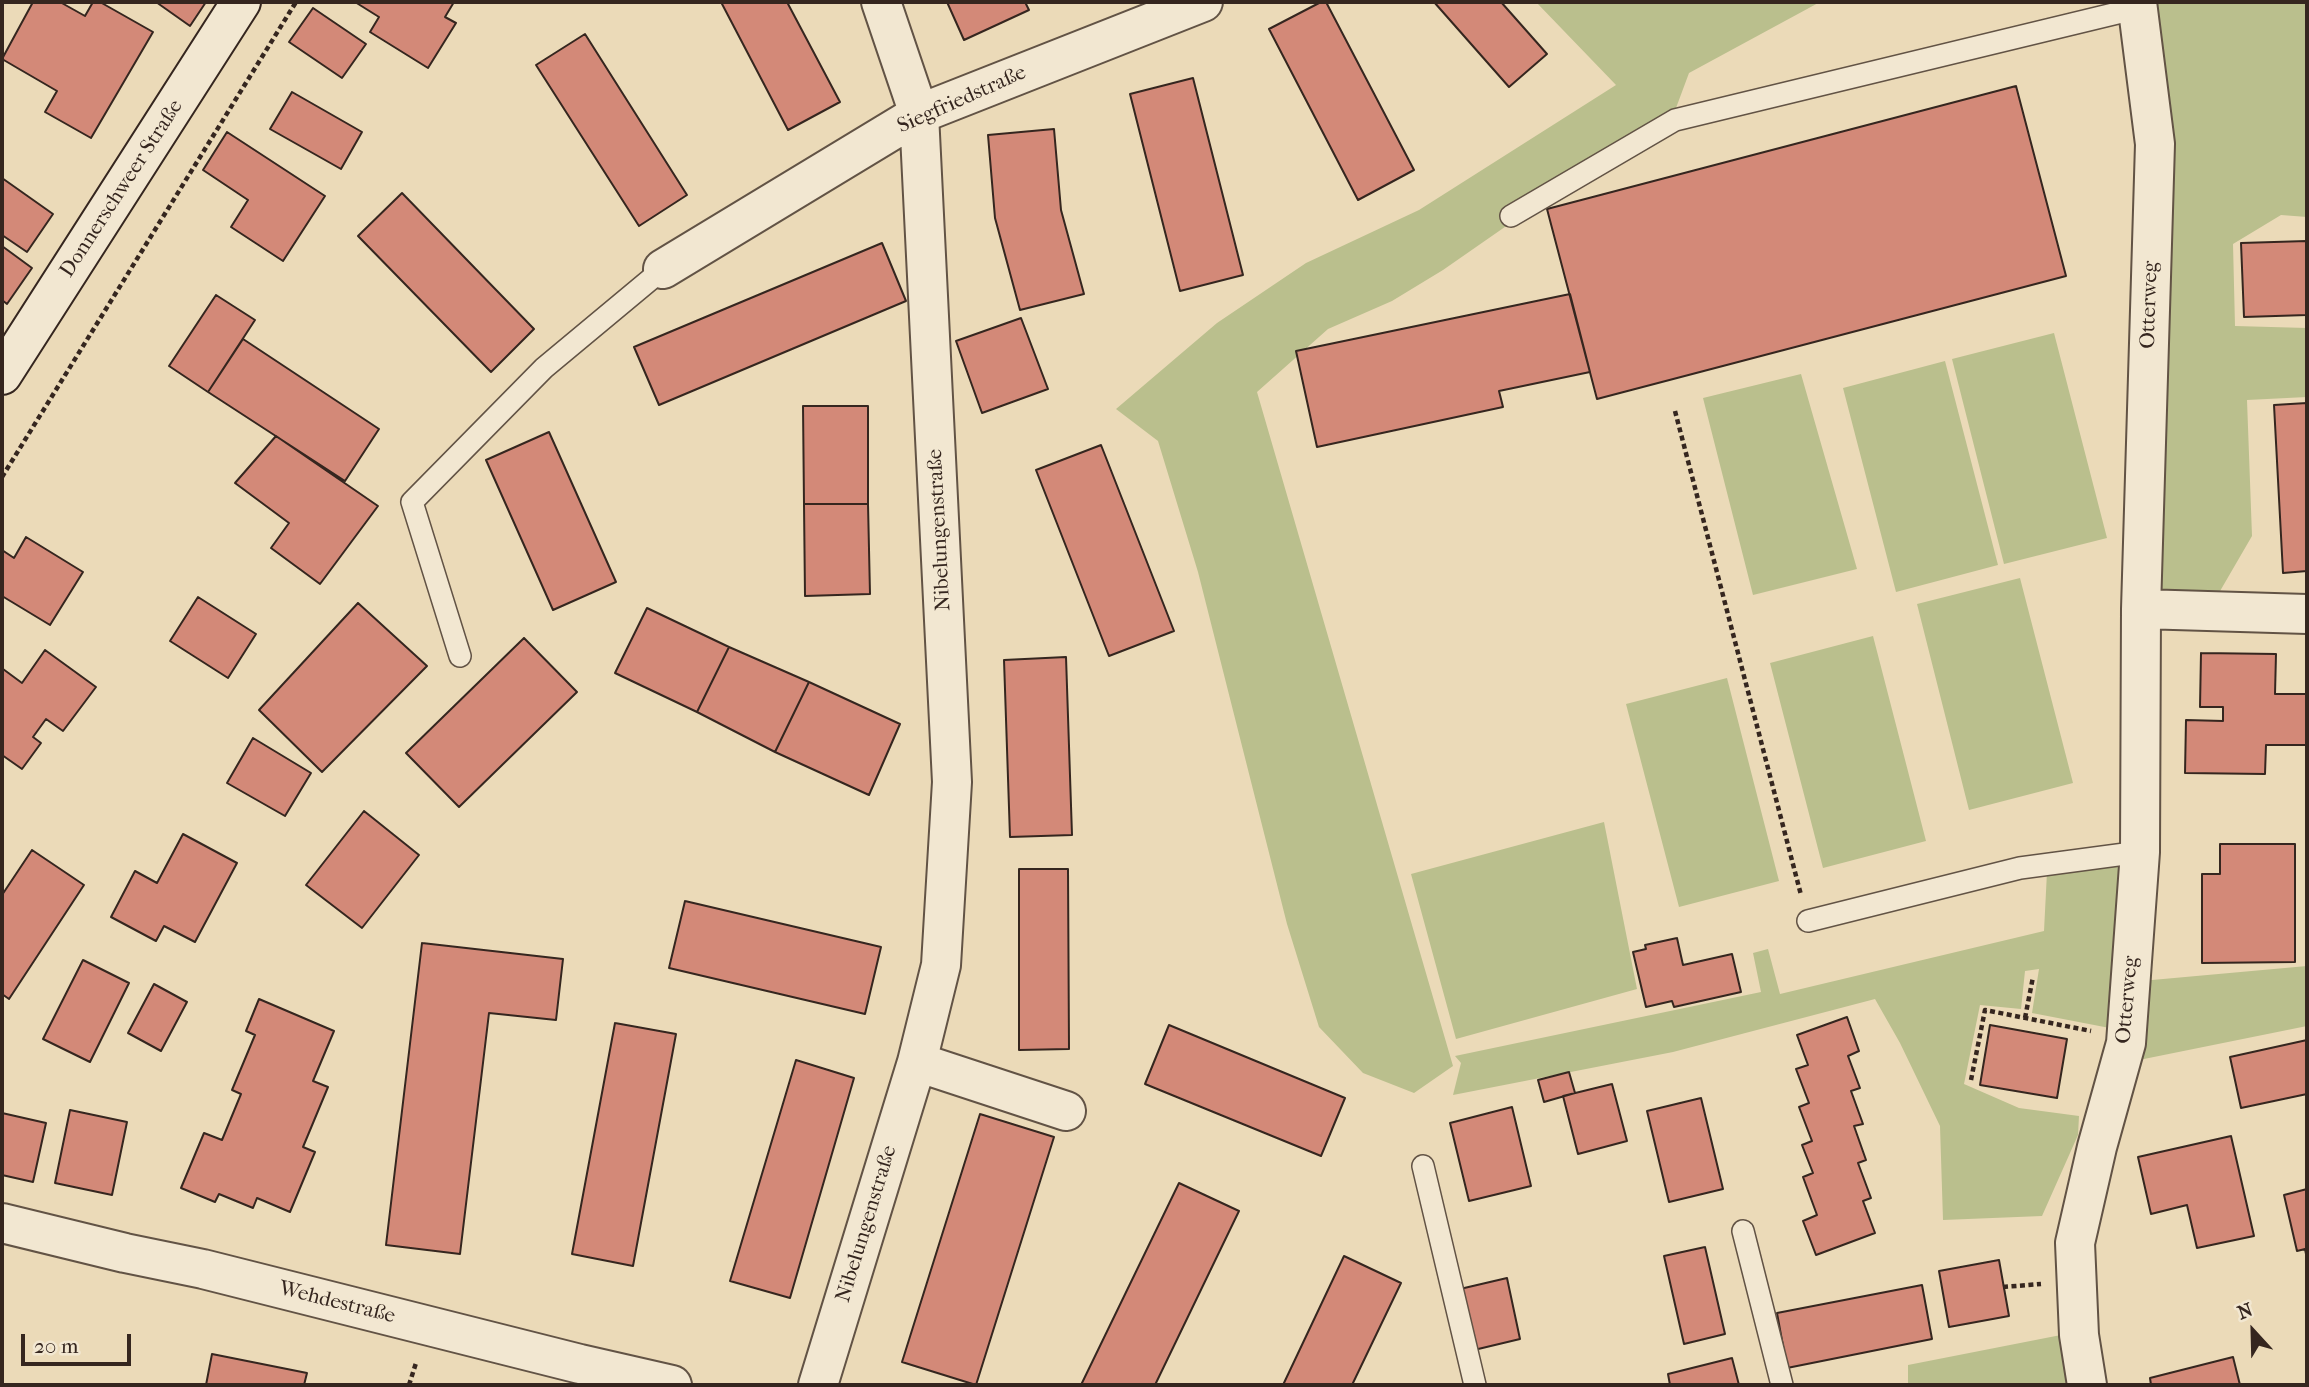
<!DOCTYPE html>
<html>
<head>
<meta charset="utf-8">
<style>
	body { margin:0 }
	#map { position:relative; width:2309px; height:1387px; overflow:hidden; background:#ebdab8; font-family:"IM FELL French Canon",serif }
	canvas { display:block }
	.frame { position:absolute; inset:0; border:4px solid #35261f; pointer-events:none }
	.north { position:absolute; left:2218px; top:1296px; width:70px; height:70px; -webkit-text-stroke:5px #f2e7d1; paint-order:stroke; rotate:338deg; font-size:19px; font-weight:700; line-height:28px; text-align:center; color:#35261f }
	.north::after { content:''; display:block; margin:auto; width:24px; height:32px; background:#35261f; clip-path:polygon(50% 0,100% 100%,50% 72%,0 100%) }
	.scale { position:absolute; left:21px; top:1334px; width:110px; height:32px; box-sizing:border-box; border:4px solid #35261f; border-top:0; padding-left:9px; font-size:21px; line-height:24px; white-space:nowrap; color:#35261f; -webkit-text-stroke:5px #f2e7d1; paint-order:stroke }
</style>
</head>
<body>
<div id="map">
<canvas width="2309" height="1387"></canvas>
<div class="frame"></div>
<div class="north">N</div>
<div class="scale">20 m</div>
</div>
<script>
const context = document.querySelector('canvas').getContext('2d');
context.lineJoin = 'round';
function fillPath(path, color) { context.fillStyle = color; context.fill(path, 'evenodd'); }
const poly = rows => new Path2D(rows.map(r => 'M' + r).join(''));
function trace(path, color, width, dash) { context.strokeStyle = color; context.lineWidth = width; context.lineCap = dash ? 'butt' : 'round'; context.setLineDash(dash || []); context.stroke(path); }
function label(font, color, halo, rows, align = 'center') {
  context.font = font + ' "IM FELL French Canon",serif'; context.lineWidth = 6; context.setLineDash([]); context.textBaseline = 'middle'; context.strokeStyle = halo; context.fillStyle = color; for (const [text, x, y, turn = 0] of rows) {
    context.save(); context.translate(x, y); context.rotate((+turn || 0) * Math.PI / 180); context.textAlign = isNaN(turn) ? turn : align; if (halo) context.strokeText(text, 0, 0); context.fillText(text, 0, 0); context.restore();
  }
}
fillPath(poly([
	[1536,2,1820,2,1689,73,1676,108,1443,270,1392,301,1328,329,1257,392,1453,1066,1414,1093,1363,1073,1319,1027,1287,924,1198,572,1158,441,1116,409,1217,323,1306,263,1419,210,1616,85],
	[2146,2,2307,2,2307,217,2281,215,2233,244,2235,326,2307,328,2307,397,2247,400,2252,536,2216,598,2155,598],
	[2054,333,2107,538,2004,564,1952,359],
	[1945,361,1998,565,1896,592,1843,388],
	[1801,374,1857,569,1753,595,1703,398],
	[2020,578,2073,783,1969,810,1917,604],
	[1873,636,1926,841,1823,868,1770,663],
	[1727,678,1779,881,1679,907,1626,704],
	[1604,822,1637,989,1456,1039,1411,874],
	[2132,860,2120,1030,2032,1013,2039,969,2025,971,2021,1009,1980,1005,1964,1084,2019,1108,2079,1116,2078,1135,2042,1216,1943,1220,1940,1126,1900,1043,1875,999,1673,1052,1453,1095,1461,1063,1455,1056,1761,992,1753,953,1768,949,1780,994,2044,931,2047,872],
	[2307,966,2307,1026,2139,1060,2141,981],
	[2066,1334,2074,1385,1908,1385,1908,1365]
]), '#babf8d');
const building = poly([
	[33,2,60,2,85,16,93,2,100,2,153,32,91,138,45,112,57,91,2,59,33,2],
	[156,2,206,2,190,26,156,2],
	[355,2,454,2,445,17,456,23,428,68,370,32,379,17,355,2],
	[721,2,787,2,840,102,788,130,721,2],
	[947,2,1025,2,1029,10,964,40,947,2],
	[1321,2,1326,2,1414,170,1358,200,1269,29,1321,2],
	[1434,2,1501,2,1547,54,1509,87,1434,2],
	[313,8,366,44,342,78,289,42,313,8],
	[585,34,687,195,639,226,536,65,585,34],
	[1193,78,1243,275,1180,291,1130,94,1193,78],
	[2016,86,2066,276,1597,399,1547,209,2016,86],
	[292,92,362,132,341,169,270,129,292,92],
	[1054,129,1061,210,1084,294,1020,310,995,218,988,135,1054,129],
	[227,132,325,196,283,261,231,227,248,200,203,170,227,132],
	[2,178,53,214,27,252,2,235,2,178],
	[402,193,534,329,491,372,358,236,402,193],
	[2307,241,2307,315,2244,317,2241,243,2307,241],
	[882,243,906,301,659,405,634,347,882,243],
	[2,246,32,268,7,304,2,300,2,246],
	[1570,294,1590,372,1499,391,1503,407,1317,447,1296,351,1570,294],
	[216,295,255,320,208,392,169,366,216,295],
	[1021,318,1048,389,982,413,956,341,1021,318],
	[243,339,379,429,345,481,208,392,243,339],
	[2307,403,2307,571,2283,573,2274,405,2307,403],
	[803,406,868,406,868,504,804,504,803,406],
	[549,432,616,582,553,610,486,460,549,432],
	[276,436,378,506,320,584,271,548,289,523,235,483,276,436],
	[1101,445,1174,631,1109,656,1036,470,1101,445],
	[804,504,868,504,870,594,805,596,804,504],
	[26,537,83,572,50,625,2,596,2,550,14,558,26,537],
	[198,597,256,634,228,678,170,641,198,597],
	[358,603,427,666,322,772,259,710,358,603],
	[647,608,729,647,697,712,615,673,647,608],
	[524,638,577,692,459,807,406,753,524,638],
	[729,647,809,682,775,752,697,712,729,647],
	[45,650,96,687,63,731,46,719,33,737,41,743,22,769,2,755,2,670,3,669,22,683,45,650],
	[2201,653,2276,654,2275,694,2307,694,2307,745,2266,745,2265,774,2185,773,2186,720,2223,721,2223,707,2200,707,2201,653],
	[1066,657,1072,835,1010,837,1004,660,1066,657],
	[809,682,900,724,869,795,775,752,809,682],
	[253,738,311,773,285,816,227,783,253,738],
	[364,811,419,855,362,928,306,885,364,811],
	[183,834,237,863,195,942,164,926,156,941,111,917,135,871,157,883,183,834],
	[2220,844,2295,844,2295,962,2202,963,2202,874,2220,874,2220,844],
	[32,850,84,885,9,999,2,994,2,895,32,850],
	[1019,869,1068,869,1069,1049,1019,1050,1019,869],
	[685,901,881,947,865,1014,669,968,685,901],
	[1677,938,1683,965,1732,954,1741,992,1674,1007,1672,1001,1646,1007,1633,952,1646,949,1645,945,1677,938],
	[422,943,563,959,556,1020,489,1013,460,1254,386,1245,422,943],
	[83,960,129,983,90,1062,43,1039,83,960],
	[154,984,187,1002,161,1051,128,1033,154,984],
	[259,999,334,1031,313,1081,328,1087,303,1147,315,1152,290,1212,257,1198,253,1208,219,1194,215,1202,181,1188,204,1133,222,1140,241,1094,232,1090,255,1035,246,1031,259,999],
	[1847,1017,1859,1051,1848,1056,1860,1088,1851,1091,1863,1124,1854,1126,1866,1160,1858,1163,1871,1198,1863,1201,1875,1233,1816,1255,1803,1221,1817,1215,1803,1177,1813,1173,1802,1145,1812,1141,1799,1107,1809,1103,1796,1069,1808,1065,1797,1035,1847,1017],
	[615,1023,676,1034,633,1266,572,1254,615,1023],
	[1169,1025,1345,1098,1321,1156,1145,1084,1169,1025],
	[1990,1025,2067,1039,2057,1098,1980,1085,1990,1025],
	[2307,1040,2307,1094,2241,1108,2230,1057,2307,1040],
	[796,1060,854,1078,790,1298,730,1281,796,1060],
	[1569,1072,1575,1093,1544,1102,1538,1080,1569,1072],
	[1612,1084,1627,1141,1578,1154,1563,1096,1612,1084],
	[1701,1098,1723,1189,1669,1202,1647,1111,1701,1098],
	[1512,1107,1531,1186,1469,1201,1450,1123,1512,1107],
	[70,1110,127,1122,112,1195,55,1183,70,1110],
	[2,1113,46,1123,33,1182,2,1175,2,1113],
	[980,1114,1054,1137,976,1385,902,1362,980,1114],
	[2231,1136,2254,1236,2197,1248,2187,1205,2151,1214,2138,1157,2231,1136],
	[1179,1183,1239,1211,1155,1385,1081,1385,1179,1183],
	[2307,1189,2307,1259,2305,1249,2297,1251,2284,1195,2307,1189],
	[1705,1247,1725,1334,1684,1344,1664,1256,1705,1247],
	[1344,1256,1401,1283,1352,1385,1283,1385,1344,1256],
	[1999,1260,2009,1316,1949,1327,1939,1271,1999,1260],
	[1507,1278,1520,1339,1474,1350,1460,1289,1507,1278],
	[1922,1285,1932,1339,1787,1368,1777,1313,1922,1285],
	[212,1354,307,1373,304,1385,206,1385,212,1354],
	[2233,1357,2240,1385,2151,1385,2150,1378,2233,1357],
	[1732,1358,1739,1385,1670,1385,1668,1374,1732,1358]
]);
fillPath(building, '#d38978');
trace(building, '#35261f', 2);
const service = poly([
	[1511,216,1675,120,2138,8],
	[460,656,412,502,544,368,663,269],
	[1808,921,2020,868,2140,852],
	[1423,1166,1475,1385],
	[1743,1231,1782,1385]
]);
const minor = poly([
	[663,269,919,114,1203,2],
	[2141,609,2307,614],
	[917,1062,1066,1111],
	[818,1385,917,1062,941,965,952,782,919,114,881,2],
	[2087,1385,2079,1335,2075,1243,2097,1147,2126,1043,2140,852,2141,609,2155,144,2137,2]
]);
const tertiary = poly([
	[2,1223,125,1253,203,1269,580,1364,672,1385]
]);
const secondary = poly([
	[2,375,241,2]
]);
trace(service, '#625345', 24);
trace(minor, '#625345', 42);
trace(tertiary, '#625345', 42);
trace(secondary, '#35261f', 42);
trace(poly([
	[1675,411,1801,895],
	[2,477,296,2],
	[2025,1018,2033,977],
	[1971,1080,1985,1010,2091,1031],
	[2003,1287,2041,1284],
	[409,1385,416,1363]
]), '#35261f', 4.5, [5, 3.5]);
trace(service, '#f2e7d1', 21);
trace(minor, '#f2e7d1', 38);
trace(tertiary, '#f2e7d1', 38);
trace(secondary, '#f2e7d1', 38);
label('21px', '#35261f', '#f2e7d1', [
	["Siegfriedstraße",962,100,-24],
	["Donnerschweer Straße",122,189,-57],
	["Otterweg",2150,305,-88],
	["Nibelungenstraße",940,530,-93],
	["Otterweg",2128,1000,-85],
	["Nibelungenstraße",867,1224,-73],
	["Wehdestraße",337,1303,14]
]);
</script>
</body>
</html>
